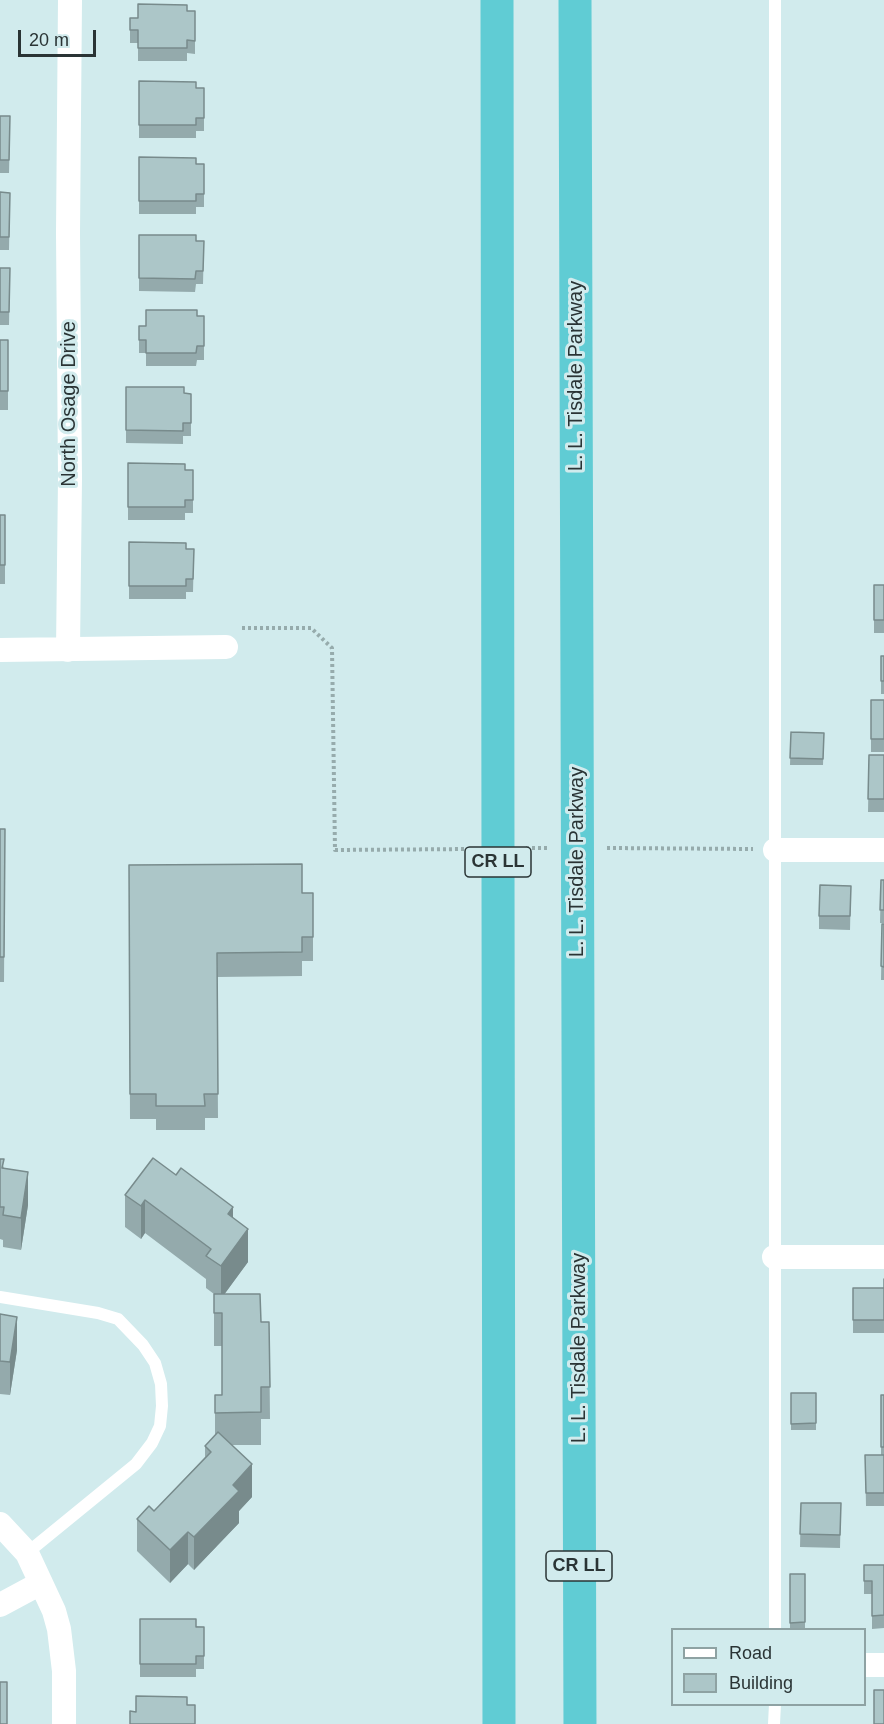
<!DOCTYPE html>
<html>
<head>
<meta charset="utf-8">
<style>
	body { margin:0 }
	#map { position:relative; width:884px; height:1724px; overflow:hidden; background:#d1ebed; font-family:Helvetica,sans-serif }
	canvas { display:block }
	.legend { position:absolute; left:671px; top:1628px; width:195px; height:78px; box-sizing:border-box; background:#d1ebed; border:2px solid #8ea2a3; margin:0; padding:8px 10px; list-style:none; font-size:18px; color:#2a3435 }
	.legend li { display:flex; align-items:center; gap:12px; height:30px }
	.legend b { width:30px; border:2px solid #8ea2a3 }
	.scale { position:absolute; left:18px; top:30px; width:78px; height:27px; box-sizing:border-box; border:3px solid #2a3435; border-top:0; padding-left:8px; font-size:18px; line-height:21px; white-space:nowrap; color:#2a3435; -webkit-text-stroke:4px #d1ebed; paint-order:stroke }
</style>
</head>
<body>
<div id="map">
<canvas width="884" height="1724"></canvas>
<ul class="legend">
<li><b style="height:8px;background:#fff"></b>Road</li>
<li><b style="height:16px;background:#acc6c8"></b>Building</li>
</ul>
<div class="scale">20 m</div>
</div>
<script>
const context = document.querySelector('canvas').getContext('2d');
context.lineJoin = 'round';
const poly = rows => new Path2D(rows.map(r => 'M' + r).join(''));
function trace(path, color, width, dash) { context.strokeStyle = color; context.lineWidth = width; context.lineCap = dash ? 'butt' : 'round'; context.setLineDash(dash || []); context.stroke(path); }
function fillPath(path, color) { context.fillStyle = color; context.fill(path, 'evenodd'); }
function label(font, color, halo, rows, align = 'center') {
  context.font = font + ' Helvetica,sans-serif'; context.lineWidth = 6; context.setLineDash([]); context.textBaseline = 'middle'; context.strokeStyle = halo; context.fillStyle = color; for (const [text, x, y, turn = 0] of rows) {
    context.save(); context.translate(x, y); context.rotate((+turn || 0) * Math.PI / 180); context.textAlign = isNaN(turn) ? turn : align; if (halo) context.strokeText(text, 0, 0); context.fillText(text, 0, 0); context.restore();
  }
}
trace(poly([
	[242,628,311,628,332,648,335,850,471,849],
	[526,848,549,848],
	[607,848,753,849]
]), '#96abac', 4, [3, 3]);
trace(poly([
	[0,1297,98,1313,118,1319,143,1345,155,1363,161,1384,162,1406,160,1426,152,1443,136,1464,27,1553],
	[775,1630,775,0],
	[774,1724,775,1704]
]), '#fff', 12);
trace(poly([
	[0,650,226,647],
	[68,650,70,478,68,233,70,0],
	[775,850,884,850],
	[774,1257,884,1257],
	[0,1524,27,1553,54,1611,59,1629,64,1671,64,1724],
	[0,1605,41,1583],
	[864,1665,884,1665]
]), '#fff', 24);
trace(poly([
	[497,0,499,1724],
	[575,0,580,1724]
]), '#60ccd4', 33);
fillPath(poly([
	[187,11,195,11,195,54,187,53,187,61,138,61,138,43,130,43,130,18,138,18],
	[139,81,196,88,204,88,204,131,196,131,196,138,139,138],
	[0,116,10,129,9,173,0,173],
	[139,157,196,164,204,164,204,207,196,207,196,214,139,214],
	[0,192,10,193,9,250,0,250],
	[139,235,196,241,204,241,203,284,196,284,195,292,139,291],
	[0,268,10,268,9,325,0,325],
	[197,316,204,316,204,360,197,360,196,366,146,366,146,353,139,353,139,326,146,326],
	[0,340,8,340,8,410,0,410],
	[126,387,191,394,191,436,183,436,183,444,126,443],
	[128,463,185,470,193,470,193,513,185,513,185,520,128,520],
	[0,515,5,515,5,584,0,584],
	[129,542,186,549,194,549,193,592,186,592,186,599,129,599],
	[874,585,884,585,884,633,874,633],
	[881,656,884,656,884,694,881,694],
	[871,700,884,700,884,752,871,752],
	[791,732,824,733,823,765,790,765],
	[869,755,884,755,884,812,868,812],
	[0,829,5,829,4,982,0,982],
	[129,865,302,893,313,893,313,961,302,961,302,976,217,977,218,1118,205,1118,205,1130,156,1130,156,1119,130,1119],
	[881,880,884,880,884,923,880,923],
	[851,886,850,930,819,929,819,916],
	[882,924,884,924,884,980,881,980],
	[0,1159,4,1168,28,1205,21,1250,3,1247,3,1240,0,1239],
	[125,1195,233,1218,248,1262,224,1294,261,1322,269,1322,270,1419,261,1419,261,1445,232,1445,252,1497,239,1511,239,1523,194,1570,188,1564,170,1583,137,1551,137,1519,154,1511,205,1457,205,1446,215,1436,215,1395,222,1395,222,1346,214,1346,214,1294,206,1288,206,1279,145,1233,141,1239,125,1227],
	[884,1279,884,1333,853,1333,853,1288,884,1288],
	[0,1314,17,1350,10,1395,0,1394],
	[791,1393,816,1393,816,1430,791,1430],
	[881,1395,884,1395,884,1506,866,1506,865,1455,881,1455],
	[801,1503,841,1503,840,1548,800,1547],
	[864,1565,884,1565,884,1628,872,1629,872,1594,864,1594],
	[790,1574,805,1574,805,1629,790,1629],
	[140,1619,204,1627,204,1669,196,1669,196,1677,140,1677]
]), '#94aaac');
fillPath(poly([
	[28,1172,28,1205,21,1250,21,1218],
	[145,1200,145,1233,141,1239,141,1206],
	[233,1207,233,1240,228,1214],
	[248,1229,248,1262,221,1299,221,1266],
	[17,1317,17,1350,10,1395,10,1362],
	[252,1464,252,1497,239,1511,239,1523,194,1570,194,1537,233,1485],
	[188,1532,188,1564,170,1583,170,1550]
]), '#788b8c');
const building = poly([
	[138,4,187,5,187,11,195,11,195,41,187,40,187,48,138,48,138,30,130,30,130,18,138,18,138,4],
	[139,81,196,82,196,88,204,88,204,118,196,118,196,125,139,125,139,81],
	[0,116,10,116,9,160,0,160,0,116],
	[139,157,196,158,196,164,204,164,204,194,196,194,196,201,139,201,139,157],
	[0,192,10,193,9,237,0,237,0,192],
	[139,235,196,235,196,241,204,241,203,271,196,271,195,279,139,278,139,235],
	[0,268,10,268,9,312,0,312,0,268],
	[146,310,197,310,197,316,204,316,204,346,197,346,196,353,146,353,146,340,139,340,139,326,146,326,146,310],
	[0,340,8,340,8,391,0,391,0,340],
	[126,387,184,387,184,393,191,394,191,423,183,423,183,431,126,430,126,387],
	[128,463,185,464,185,470,193,470,193,500,185,500,185,507,128,507,128,463],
	[0,515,5,515,5,565,0,565,0,515],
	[129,542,186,543,186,549,194,549,193,579,186,579,186,586,129,586,129,542],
	[874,585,884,585,884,620,874,620,874,585],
	[881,656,884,656,884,681,881,681,881,656],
	[871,700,884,700,884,739,871,739,871,700],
	[791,732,824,733,823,759,790,758,791,732],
	[869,755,884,755,884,799,868,799,869,755],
	[0,829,5,829,4,957,0,957,0,829],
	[302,864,302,893,313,893,313,937,302,937,302,952,217,953,218,1094,204,1094,205,1106,156,1106,156,1094,130,1094,129,865,302,864],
	[881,880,884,880,884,910,880,910,881,880],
	[820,885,851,886,850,916,819,916,820,885],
	[882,924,884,924,884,967,881,966,882,924],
	[153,1158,176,1175,181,1168,233,1207,228,1214,248,1229,221,1266,206,1256,211,1249,145,1200,141,1206,125,1195,153,1158],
	[0,1159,4,1159,2,1168,28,1172,21,1218,3,1215,4,1207,0,1207,0,1159],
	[884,1279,884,1320,853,1320,853,1288,884,1288,884,1279],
	[214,1294,260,1294,261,1322,269,1322,270,1387,261,1387,261,1412,215,1413,215,1395,222,1395,222,1313,214,1313,214,1294],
	[0,1314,17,1317,10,1362,0,1361,0,1314],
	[791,1393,816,1393,816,1423,791,1424,791,1393],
	[881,1395,884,1395,884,1447,881,1447,881,1395],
	[218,1432,252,1464,233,1485,239,1491,194,1537,188,1532,170,1550,137,1519,149,1506,154,1511,211,1452,205,1446,218,1432],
	[865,1455,884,1455,884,1493,866,1493,865,1455],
	[801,1503,841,1503,840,1535,800,1534,801,1503],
	[864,1565,884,1565,884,1615,872,1616,872,1581,864,1581,864,1565],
	[790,1574,805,1574,805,1622,790,1623,790,1574],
	[140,1619,196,1619,196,1627,204,1627,204,1656,196,1656,196,1664,140,1664,140,1619],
	[0,1682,7,1682,7,1724,0,1724,0,1682],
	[874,1690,884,1690,884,1724,874,1724,874,1690],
	[136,1696,187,1697,187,1705,195,1705,195,1724,130,1724,130,1711,136,1712,136,1696]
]);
fillPath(building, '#acc6c8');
trace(building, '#788b8c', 1.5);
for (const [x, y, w] of [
	[498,862,66],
	[579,1566,66]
]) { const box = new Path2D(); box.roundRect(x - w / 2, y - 15, w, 30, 4.5); context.fillStyle = '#d1ebed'; context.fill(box); trace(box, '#2a3435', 1.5); }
label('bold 18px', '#2a3435', null, [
	["CR LL",498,862],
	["CR LL",579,1566]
]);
label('20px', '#2a3435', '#d1ebed', [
	["L. L. Tisdale Parkway",576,376,-90],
	["North Osage Drive",69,404,-90],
	["L. L. Tisdale Parkway",577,862,-90],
	["L. L. Tisdale Parkway",579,1348,-90]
]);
</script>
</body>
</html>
